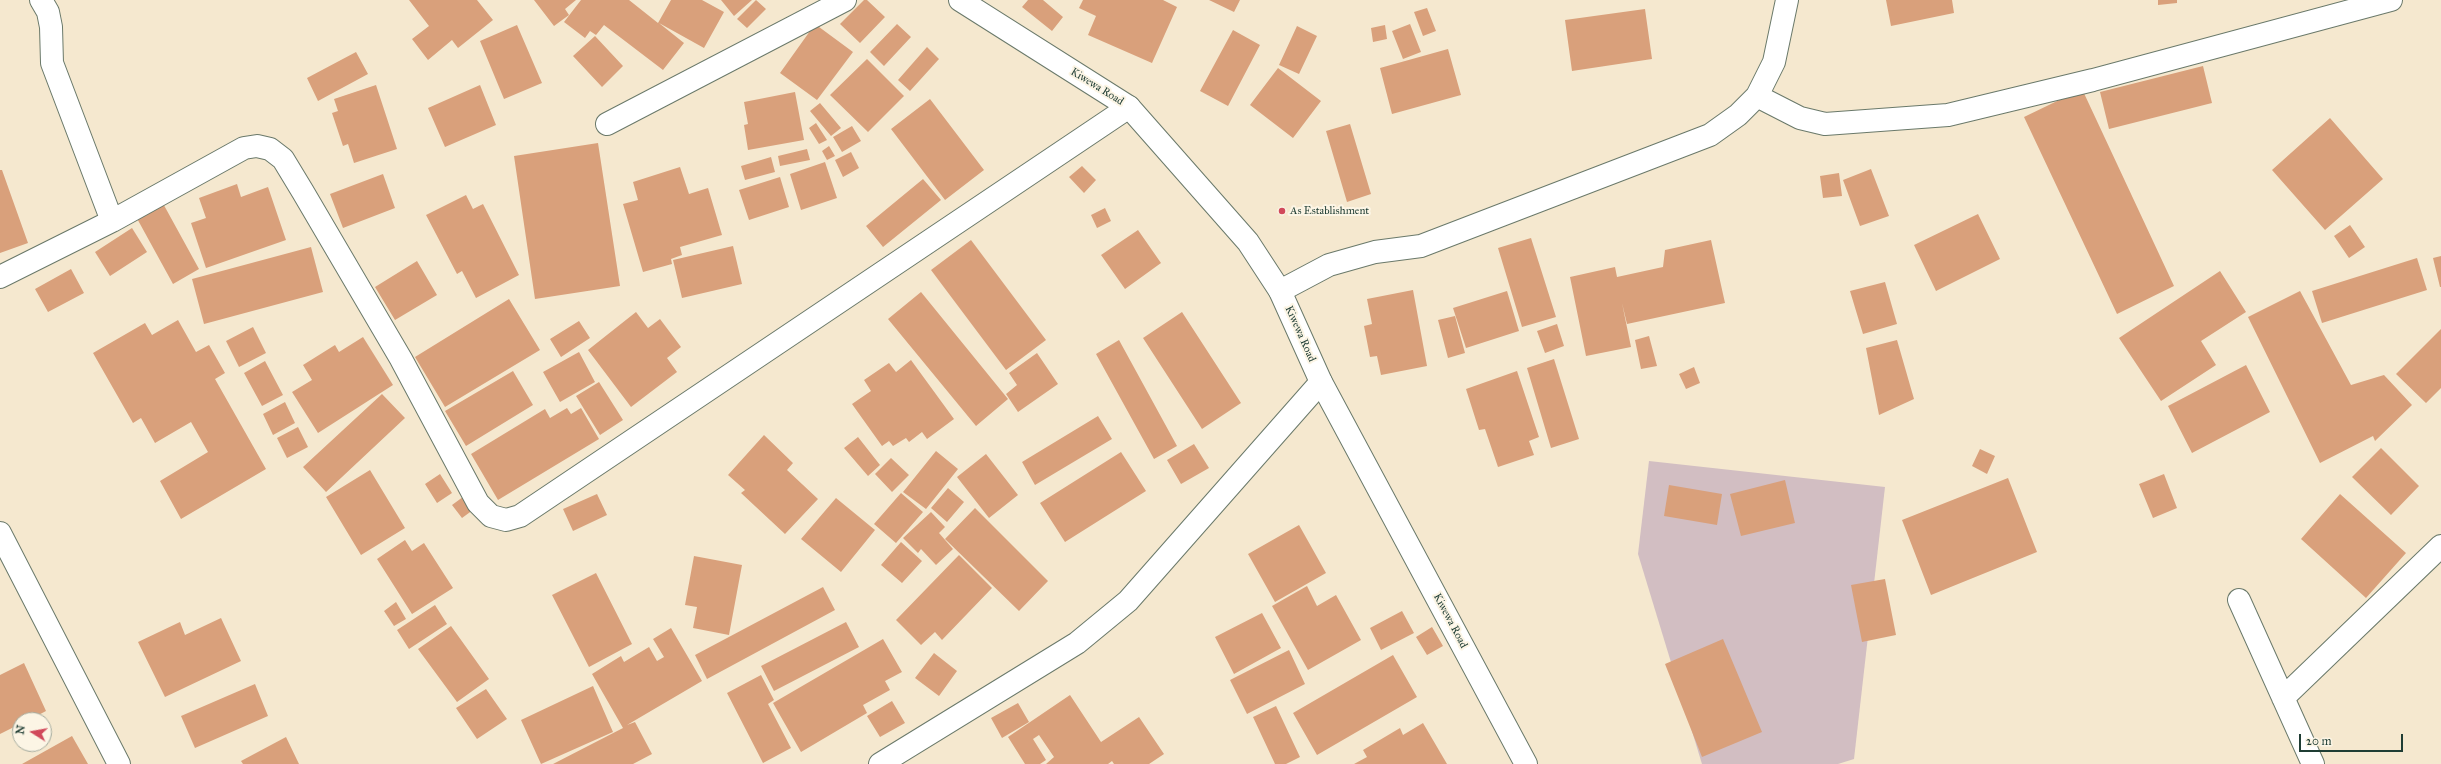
<!DOCTYPE html>
<html>
<head>
<meta charset="utf-8">
<style>
	body { margin:0 }
	#map { position:relative; width:2441px; height:764px; overflow:hidden; background:#f5e8cf; font-family:"IM FELL Great Primer",serif }
	canvas { display:block }
	.north { position:absolute; left:12px; top:712px; width:40px; height:40px; box-sizing:border-box; background:#fcf5e5; border:1px solid #a4ab9e; border-radius:50%; rotate:281deg; font-size:11px; font-weight:700; line-height:16px; text-align:center; color:#1f3d34 }
	.north::after { content:''; display:block; margin:auto; width:14px; height:18px; background:#d1495b; clip-path:polygon(50% 0,100% 100%,50% 72%,0 100%) }
	.scale { position:absolute; left:2299px; top:734px; width:104px; height:18px; box-sizing:border-box; border:2px solid #1f3d34; border-top:0; padding-left:5px; font-size:12px; line-height:14px; white-space:nowrap; color:#1f3d34; -webkit-text-stroke:3px #fcf5e5; paint-order:stroke }
</style>
</head>
<body>
<div id="map">
<canvas width="2441" height="764"></canvas>
<div class="north">N</div>
<div class="scale">20 m</div>
</div>
<script>
const context = document.querySelector('canvas').getContext('2d');
context.lineJoin = 'round';
function fillPath(path, color) { context.fillStyle = color; context.fill(path, 'evenodd'); }
const poly = rows => new Path2D(rows.map(r => 'M' + r).join(''));
function trace(path, color, width, dash) { context.strokeStyle = color; context.lineWidth = width; context.lineCap = dash ? 'butt' : 'round'; context.setLineDash(dash || []); context.stroke(path); }
function label(font, color, halo, rows, align = 'center') {
  context.font = font + ' "IM FELL Great Primer",serif'; context.lineWidth = 4; context.setLineDash([]); context.textBaseline = 'middle'; context.strokeStyle = halo; context.fillStyle = color; for (const [text, x, y, turn = 0] of rows) {
    context.save(); context.translate(x, y); context.rotate((+turn || 0) * Math.PI / 180); context.textAlign = isNaN(turn) ? turn : align; if (halo) context.strokeText(text, 0, 0); context.fillText(text, 0, 0); context.restore();
  }
}
fillPath(poly([
	[1649,461,1885,487,1854,759,1838,764,1702,764,1638,554]
]), '#d2bec2');
fillPath(poly([
	[409,0,477,0,493,20,458,48,452,40,428,60,412,39,429,26],
	[534,0,576,0,565,9,569,15,554,26],
	[581,0,629,0,658,23,671,0,702,0,724,12,704,48,659,23,684,43,663,70,604,25,596,35,590,31,585,38,564,22],
	[721,0,752,0,734,16],
	[756,0,766,9,747,28,737,19],
	[864,0,867,0,885,17,860,43,840,24],
	[1028,0,1043,0,1063,17,1052,31,1022,7],
	[1083,0,1163,0,1177,7,1152,63,1088,35,1096,16,1079,8],
	[1209,0,1240,0,1234,12],
	[1886,0,1952,0,1954,13,1891,26],
	[2158,0,2177,0,2177,3,2158,5],
	[1427,8,1436,31,1423,36,1414,12],
	[1645,9,1652,59,1572,71,1565,20],
	[815,24,853,52,817,100,780,73],
	[897,24,911,37,884,66,870,52],
	[1410,24,1421,52,1403,59,1392,31],
	[517,25,542,83,504,99,480,41],
	[1385,25,1387,39,1373,42,1371,28],
	[1297,26,1317,36,1299,74,1279,65],
	[1233,30,1260,45,1228,106,1200,91],
	[595,36,623,66,602,87,573,56],
	[927,47,939,59,910,91,898,80],
	[1448,49,1461,95,1392,114,1380,68],
	[356,52,368,74,318,101,307,78],
	[867,59,904,96,868,132,830,95],
	[2203,66,2212,103,2109,129,2100,92],
	[1278,68,1321,101,1293,138,1250,105],
	[376,85,397,149,354,163,348,144,343,146,332,113,338,111,334,99],
	[480,85,496,125,445,147,428,108],
	[2082,89,2174,286,2117,314,2024,117],
	[795,92,804,140,748,150,744,125,748,124,744,102],
	[930,99,984,170,945,200,891,129],
	[820,103,841,128,831,136,810,111],
	[2330,118,2383,179,2325,230,2272,170],
	[816,123,827,140,819,144,809,128],
	[1350,124,1371,194,1347,202,1326,131],
	[852,126,861,141,842,152,833,137],
	[598,143,620,286,535,299,514,156],
	[829,146,835,156,827,160,822,151],
	[807,149,810,160,780,166,778,156],
	[851,152,859,168,843,177,835,160],
	[771,157,775,172,745,180,741,166],
	[825,162,837,198,801,210,790,174],
	[1082,166,1096,180,1084,193,1069,177],
	[680,167,689,194,708,188,722,235,680,247,682,255,671,259,672,264,643,272,623,204,638,200,633,182],
	[1871,169,1889,216,1860,226,1843,180],
	[0,170,2,170,28,243,0,253],
	[1839,173,1842,196,1823,198,1820,176],
	[383,174,395,208,343,228,330,194],
	[780,177,789,207,749,220,739,190],
	[923,179,941,200,883,247,866,226],
	[237,184,241,197,268,187,286,240,206,268,191,223,206,218,199,198],
	[466,195,473,209,483,204,519,275,476,298,462,271,457,274,426,215],
	[160,198,199,269,173,284,134,213],
	[1105,208,1111,221,1097,228,1091,215],
	[1978,214,2000,259,1936,291,1914,245],
	[2350,225,2365,247,2349,258,2334,236],
	[132,228,147,252,110,276,95,252],
	[1138,230,1161,263,1125,289,1101,255],
	[1531,238,1556,317,1522,327,1498,248],
	[971,240,1046,340,1006,370,931,270],
	[1711,240,1725,303,1627,324,1622,303,1631,347,1586,356,1570,277,1615,267,1617,277,1663,267,1665,250],
	[733,246,742,284,682,298,673,260],
	[311,247,323,292,204,324,192,279],
	[2441,256,2441,287,2440,287,2433,258],
	[2417,258,2427,290,2322,323,2312,291],
	[417,261,437,295,395,320,375,287],
	[71,269,84,293,48,312,35,289],
	[2220,271,2246,312,2201,341,2216,365,2161,401,2119,338],
	[1885,282,1897,324,1863,334,1850,291],
	[1413,290,1427,366,1381,375,1377,356,1370,357,1364,326,1372,324,1367,299],
	[1507,291,1519,331,1466,348,1453,308],
	[2300,291,2351,385,2384,375,2412,405,2375,441,2373,436,2320,463,2248,317],
	[921,292,1008,399,976,426,888,319],
	[509,299,540,350,445,407,415,357],
	[636,312,648,328,660,319,681,347,667,358,677,372,631,407,588,350],
	[1182,312,1241,403,1202,429,1143,338],
	[1455,316,1465,353,1448,358,1438,320],
	[178,320,196,352,209,345,225,373,215,379,266,469,181,519,160,481,208,452,191,422,155,443,141,418,133,423,93,353,145,323,152,335],
	[579,321,590,338,561,357,550,339],
	[1557,324,1564,346,1545,353,1537,331],
	[253,327,266,353,239,367,226,341],
	[2441,329,2441,388,2426,403,2396,374],
	[1649,336,1657,366,1641,369,1635,340],
	[363,337,393,385,318,433,292,392,312,380,303,365,335,345,339,352],
	[1119,340,1177,446,1154,459,1096,354],
	[1897,340,1914,399,1879,415,1866,348],
	[579,352,595,382,560,402,543,372],
	[1037,353,1058,384,1018,412,1006,394,1017,385,1009,373],
	[1554,359,1579,439,1551,448,1527,368],
	[911,360,954,419,927,439,922,432,909,442,906,438,893,446,889,441,882,446,852,404,871,391,864,380,889,363,896,372],
	[265,361,283,395,262,406,244,373],
	[2246,365,2270,412,2192,453,2168,406],
	[1694,367,1700,383,1686,389,1679,374],
	[513,371,533,405,466,446,445,411],
	[1517,371,1539,437,1529,441,1534,455,1498,467,1485,429,1479,430,1466,389],
	[599,382,623,420,600,435,576,396],
	[382,394,405,418,326,492,303,467],
	[285,402,295,423,273,435,263,414],
	[567,408,571,414,581,408,599,439,498,500,471,454,545,409,550,418],
	[1098,416,1112,439,1035,485,1022,462],
	[298,427,308,447,287,458,277,438],
	[764,435,793,463,787,470,818,499,785,534,741,493,745,490,728,475],
	[858,437,880,465,868,476,844,448],
	[1194,444,1209,468,1181,484,1167,460],
	[2381,448,2419,486,2391,515,2352,477],
	[1980,449,1995,456,1987,474,1972,466],
	[936,451,958,469,926,509,903,492],
	[1121,452,1146,491,1065,542,1040,503],
	[986,454,1018,495,989,518,957,477],
	[891,458,909,475,892,492,875,474],
	[370,470,405,528,361,555,326,497],
	[440,474,452,493,437,503,425,484],
	[2164,474,2177,508,2153,518,2139,484],
	[2008,478,2037,552,1931,595,1902,520],
	[1785,480,1795,523,1741,536,1730,494],
	[1669,485,1722,494,1717,525,1664,516],
	[948,488,964,502,947,522,931,508],
	[901,493,923,512,896,543,874,524],
	[467,494,477,507,462,518,452,505],
	[597,494,607,515,573,531,563,509],
	[2340,494,2406,553,2366,598,2301,539],
	[836,498,875,530,841,572,801,539],
	[975,508,1048,581,1019,611,945,539],
	[931,512,945,527,939,533,953,549,936,565,921,549,918,553,903,538],
	[1299,525,1326,573,1275,602,1248,554],
	[405,540,412,551,424,543,453,588,412,614,377,559],
	[901,542,922,561,902,583,881,565],
	[959,555,992,588,942,640,935,632,921,645,896,620],
	[694,556,742,565,729,635,693,628,697,607,685,605],
	[596,573,632,644,589,667,552,595],
	[1885,579,1896,635,1862,642,1851,585],
	[1307,586,1317,606,1336,595,1361,640,1308,670,1272,606],
	[823,587,835,610,707,679,695,655],
	[396,602,406,619,394,626,384,611],
	[435,605,447,624,409,649,397,630],
	[1402,611,1414,633,1381,650,1370,628],
	[1262,613,1281,648,1234,674,1215,637],
	[221,618,241,661,165,697,138,642,180,622,185,635],
	[846,622,859,647,774,691,761,666],
	[451,626,489,679,457,702,418,649],
	[1432,627,1443,646,1427,655,1416,637],
	[671,628,702,681,627,725,635,722,652,754,633,764,553,764,623,728,592,674,621,656,624,662,649,647,657,661,664,657,653,639],
	[883,639,902,672,885,681,890,690,863,705,867,713,801,752,773,703],
	[1723,639,1762,732,1702,757,1665,664],
	[1289,650,1305,684,1247,714,1230,680],
	[934,653,957,671,939,696,915,678],
	[1393,655,1417,697,1317,755,1293,713],
	[24,663,46,711,29,720,20,720,20,724,0,734,0,675],
	[761,675,774,700,768,704,791,748,763,763,727,693],
	[255,684,268,716,195,748,181,716],
	[593,686,613,732,541,764,521,720],
	[486,689,507,719,477,739,456,708],
	[1070,695,1101,742,1139,717,1164,754,1149,764,1114,764,1112,761,1108,764,1046,764,1054,757,1039,735,1033,739,1046,760,1040,764,1025,764,1008,737],
	[892,701,905,723,880,737,867,716],
	[1018,703,1029,722,1002,738,991,718],
	[1276,706,1300,757,1286,764,1275,764,1253,717],
	[1423,723,1447,764,1354,764,1367,757,1363,750,1400,728,1403,735],
	[72,736,88,764,22,764],
	[286,737,299,764,243,764,241,761]
]), '#d9a07b');
const minor = poly([
	[41,0,48,12,51,27,52,63,112,221],
	[1757,96,1800,118,1825,124,1948,115,2093,80,2391,0],
	[607,124,845,0],
	[0,277,112,221,244,148,257,146,270,149,283,159,303,192,401,359,478,503,491,516,506,520,520,516,1129,107],
	[1280,291,1329,265,1375,252,1421,246,1710,135,1738,115,1757,96,1774,62,1787,0],
	[0,533,119,764],
	[2239,600,2313,764],
	[2283,698,2441,546],
	[880,764,1077,643,1128,601,1321,382]
]);
const tertiary = poly([
	[960,0,1129,107,1248,242,1280,291,1321,382,1526,764]
]);
trace(minor, '#6a796a', 24);
trace(tertiary, '#6a796a', 24);
trace(minor, '#fff', 22);
trace(tertiary, '#fff', 22);
for (const [x, y, r, color] of [
	[1282,211,4,"#d1495b"]
]) { const dot = new Path2D(); dot.arc(x, y, r, 0, 2 * Math.PI); context.fillStyle = color; context.fill(dot); trace(dot, '#fcf5e5', 1.5); }
label('11px', '#1f3d34', '#fcf5e5', [
	["Kiwewa Road",1097,87,32],
	["Kiwewa Road",1300,334,66],
	["Kiwewa Road",1450,621,62]
]);
label('11px', '#1f3d34', '#fcf5e5', [
	["As Establishment",1290,211]
], 'left');
</script>
</body>
</html>
